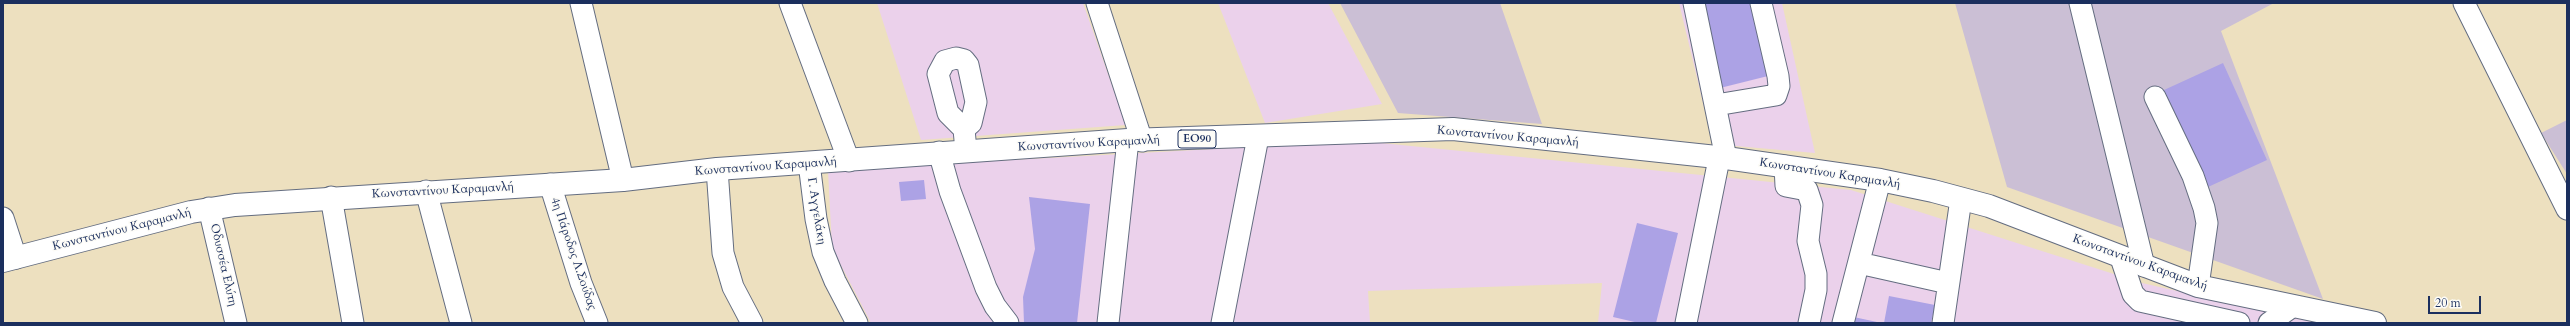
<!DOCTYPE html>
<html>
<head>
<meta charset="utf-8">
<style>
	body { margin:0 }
	#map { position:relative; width:2570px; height:326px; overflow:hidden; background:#ede0bf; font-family:Cardo,serif }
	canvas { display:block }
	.frame { position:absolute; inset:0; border:4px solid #1b2f5e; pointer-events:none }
	.scale { position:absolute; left:2428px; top:296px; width:53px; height:18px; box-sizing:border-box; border:2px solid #1b2f5e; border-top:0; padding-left:5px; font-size:12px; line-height:14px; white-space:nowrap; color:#1b2f5e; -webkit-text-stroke:3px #fdfcf7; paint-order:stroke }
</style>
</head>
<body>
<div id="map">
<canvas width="2570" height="326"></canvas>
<div class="frame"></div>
<div class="scale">20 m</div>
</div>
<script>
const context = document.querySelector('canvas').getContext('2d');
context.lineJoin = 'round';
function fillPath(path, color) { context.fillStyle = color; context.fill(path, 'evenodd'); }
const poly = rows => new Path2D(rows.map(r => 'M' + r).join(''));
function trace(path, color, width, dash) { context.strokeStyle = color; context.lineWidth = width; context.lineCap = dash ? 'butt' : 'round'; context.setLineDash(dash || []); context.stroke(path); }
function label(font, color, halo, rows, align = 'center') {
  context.font = font + ' Cardo,serif'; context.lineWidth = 3; context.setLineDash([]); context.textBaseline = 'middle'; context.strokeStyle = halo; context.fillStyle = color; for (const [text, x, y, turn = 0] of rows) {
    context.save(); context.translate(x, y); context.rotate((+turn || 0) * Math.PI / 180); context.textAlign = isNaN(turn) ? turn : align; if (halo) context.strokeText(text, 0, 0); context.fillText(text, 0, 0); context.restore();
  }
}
fillPath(poly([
	[877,3,1083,3,1126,125,921,140],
	[1218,3,1328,3,1382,104,1265,123],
	[1679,3,1782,3,1815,153,1713,144],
	[1361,141,1851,190,2142,283,2318,323,1598,323,1602,283,1368,291,1370,323,871,323,832,248,828,170]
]), '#ebd1eb');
fillPath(poly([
	[1340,3,1500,3,1542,124,1398,113],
	[1955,3,2274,3,2221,31,2323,299,2007,187],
	[2567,120,2567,174,2541,133]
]), '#cbbfd5');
fillPath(poly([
	[1700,3,1751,3,1768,76,1720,88],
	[2223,63,2267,160,2208,187,2164,90],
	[924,180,926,199,901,201,899,182],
	[1029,197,1090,204,1077,323,1024,323,1023,297,1035,249],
	[1637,223,1678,233,1656,323,1639,323,1613,317],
	[1889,296,1935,305,1931,323,1884,323],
	[1849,316,1877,322,1877,323,1848,323]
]), '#aca2e5');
const minor = poly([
	[581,3,623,180],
	[790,3,849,161],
	[1097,3,1142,141],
	[1694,3,1726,158],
	[2080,3,2144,266],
	[2464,3,2567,209],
	[2155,97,2193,176,2204,208,2207,223,2198,286],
	[1716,105,1776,95,1779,86,1778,76,1761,3],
	[964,129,948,113,938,74,945,61,956,58,964,60,968,65,976,102,971,123,964,129,966,151],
	[939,152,950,191,986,288,995,306,1008,323],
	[809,163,816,219,823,252,835,281,857,323],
	[1785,166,1786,186,1807,190,1812,205,1808,241,1816,274,1816,290,1809,323],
	[717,169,723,253,733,287,752,323],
	[550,184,581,283,597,323],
	[426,191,461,323],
	[331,197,353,323],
	[209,208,236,323],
	[3,218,16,258],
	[2121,258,2133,294,2140,301,2239,323],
	[1859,263,1948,283],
	[1108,323,1128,140],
	[1222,323,1258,137],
	[1686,323,1719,159],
	[1843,323,1880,180],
	[1943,323,1961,199],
	[2269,323,2293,306]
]);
const major = poly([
	[3,261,191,212,235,205,623,180,717,169,1128,140,1453,129,1726,158,1880,180,1933,191,1989,206,2198,286,2375,323]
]);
trace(minor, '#646d80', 23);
trace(major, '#646d80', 24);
trace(minor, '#fff', 21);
trace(major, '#fff', 22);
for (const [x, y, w] of [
	[1197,139,38]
]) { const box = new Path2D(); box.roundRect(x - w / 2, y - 9, w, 18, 3); context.fillStyle = '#fdfcf7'; context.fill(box); trace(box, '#1b2f5e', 1); }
label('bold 11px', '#1b2f5e', null, [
	["ΕΟ90",1197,139]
]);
label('12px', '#1b2f5e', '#fdfcf7', [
	["Κωνσταντίνου Καραμανλή",1508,137,5],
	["Κωνσταντίνου Καραμανλή",1089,144,-3],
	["Κωνσταντίνου Καραμανλή",766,167,-4],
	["Κωνσταντίνου Καραμανλή",1830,174,9],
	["Κωνσταντίνου Καραμανλή",443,191,-3],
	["Γ. Αγγελάκη",816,211,81],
	["Κωνσταντίνου Καραμανλή",122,230,-14],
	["4η Πάροδος Λ.Σούδας",573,254,71],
	["Κωνσταντίνου Καραμανλή",2140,263,20],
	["Οδυσσέα Ελύτη",223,265,77]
]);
</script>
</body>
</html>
